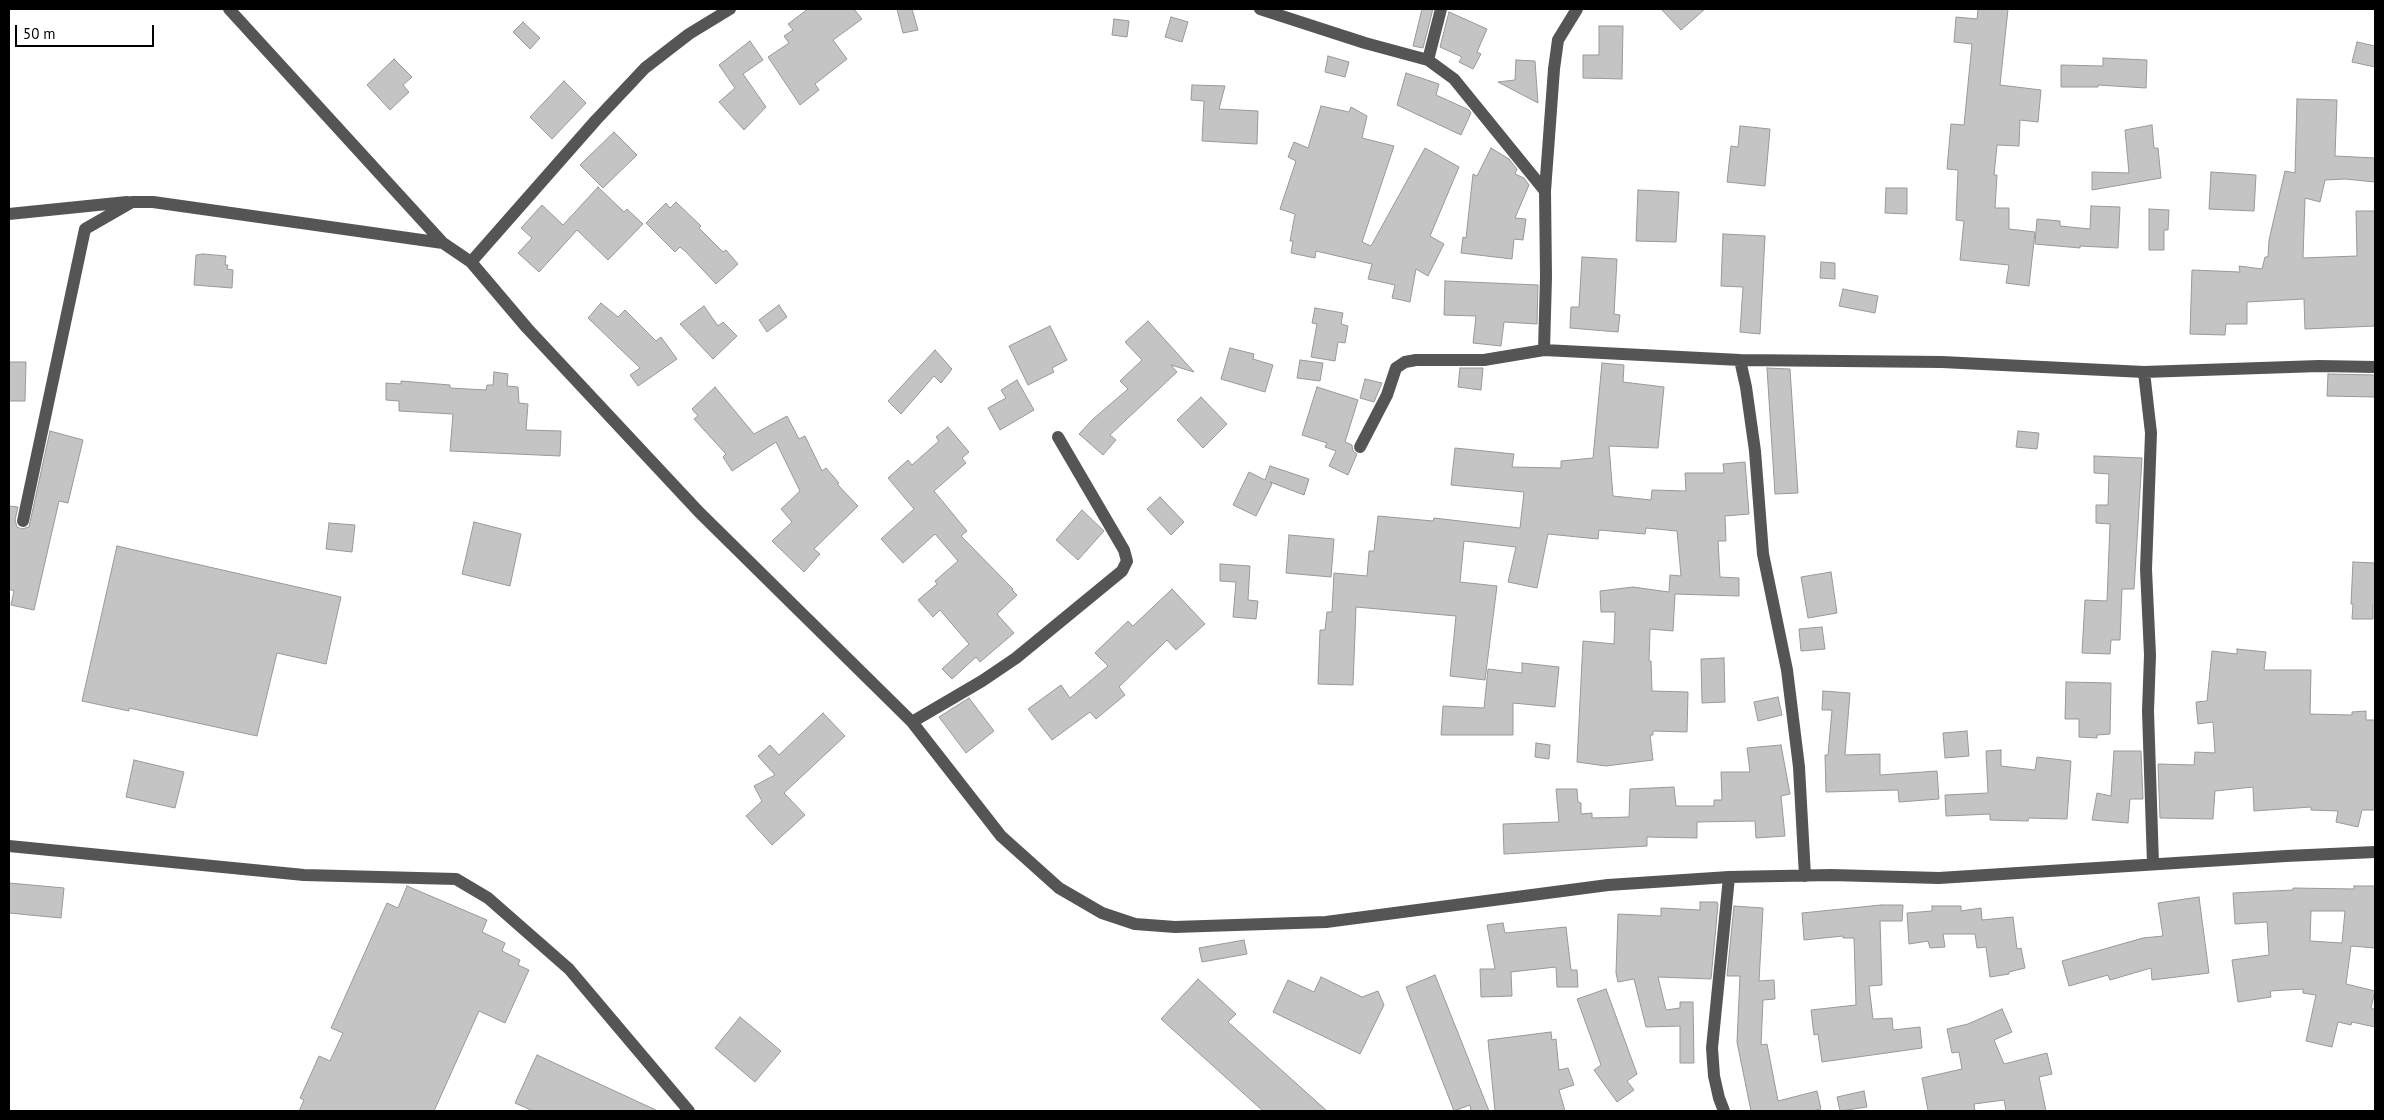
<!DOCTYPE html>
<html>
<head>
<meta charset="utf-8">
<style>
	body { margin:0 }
	#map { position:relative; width:2384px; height:1120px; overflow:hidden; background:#fff; font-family:"PT Sans",sans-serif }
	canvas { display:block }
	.frame { position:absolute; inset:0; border:10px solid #000; pointer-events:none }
	.scale { position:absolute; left:15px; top:25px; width:139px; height:22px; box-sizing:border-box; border:2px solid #000; border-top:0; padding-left:6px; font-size:15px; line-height:18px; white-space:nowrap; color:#000; -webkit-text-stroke:4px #fff; paint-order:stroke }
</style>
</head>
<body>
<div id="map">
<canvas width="2384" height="1120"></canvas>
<div class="frame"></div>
<div class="scale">50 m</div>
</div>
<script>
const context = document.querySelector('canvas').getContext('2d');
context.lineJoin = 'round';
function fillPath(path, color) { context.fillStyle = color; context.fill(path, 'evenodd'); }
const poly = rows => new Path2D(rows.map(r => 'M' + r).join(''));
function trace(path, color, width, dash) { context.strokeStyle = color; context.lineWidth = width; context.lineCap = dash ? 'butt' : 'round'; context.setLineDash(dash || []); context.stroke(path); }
const building = poly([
	[808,9,854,9,862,19,833,40,847,59,815,84,819,90,800,105,768,57,789,43,784,36,793,30,788,24,808,9],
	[897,9,912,9,918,30,903,33,897,9],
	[1422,9,1433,9,1423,48,1413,46,1422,9],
	[1661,9,1705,9,1681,30,1661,9],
	[1978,9,2008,9,2000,85,2041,90,2038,122,2020,120,2019,146,1997,145,1994,175,1997,175,1995,208,2009,208,2009,229,2035,232,2029,286,2006,283,2009,265,1960,260,1964,221,1956,220,1958,170,1947,169,1951,124,1964,125,1972,44,1954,42,1956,17,1977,19,1978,9],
	[1449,12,1487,29,1477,52,1481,54,1473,69,1459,62,1462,57,1440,47,1449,12],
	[1171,17,1188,22,1182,42,1165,37,1171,17],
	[1114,19,1129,21,1127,37,1112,35,1114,19],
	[523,22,540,38,530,49,513,32,523,22],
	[1599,26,1623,26,1622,79,1583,78,1583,55,1599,55,1599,26],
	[750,41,763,60,743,74,766,107,744,130,719,102,735,88,719,65,750,41],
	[2357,42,2375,46,2375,67,2352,62,2357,42],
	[1328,56,1349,62,1345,77,1325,72,1328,56],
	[2103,58,2147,60,2146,88,2098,85,2098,87,2061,87,2061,65,2103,66,2103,58],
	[394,59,412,77,403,85,409,92,390,110,367,85,394,59],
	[1516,60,1535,61,1538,103,1498,82,1515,80,1516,60],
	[1406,73,1439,84,1436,95,1469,110,1471,113,1461,135,1397,105,1406,73],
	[564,81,586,103,552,139,530,117,564,81],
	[1192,85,1225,86,1219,109,1258,111,1257,144,1202,141,1204,101,1191,100,1192,85],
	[2297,99,2337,100,2335,156,2375,158,2375,182,2345,179,2325,180,2320,202,2305,198,2303,258,2357,256,2356,211,2375,211,2375,326,2305,329,2304,299,2247,302,2247,324,2226,324,2225,335,2190,334,2192,270,2240,272,2239,266,2262,269,2265,257,2268,257,2269,240,2285,171,2295,173,2297,99],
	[1321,106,1349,112,1351,107,1367,116,1362,138,1394,146,1362,242,1371,246,1425,148,1459,167,1430,236,1444,244,1428,276,1416,269,1410,302,1392,298,1395,285,1368,279,1372,264,1316,251,1315,258,1291,253,1293,241,1290,241,1295,214,1280,209,1296,161,1288,157,1294,142,1308,148,1321,106],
	[2152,125,2154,148,2158,148,2161,178,2092,190,2092,172,2129,173,2125,130,2152,125],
	[1740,126,1770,129,1765,186,1727,182,1731,146,1738,147,1740,126],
	[614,132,637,155,603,188,580,165,614,132],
	[1491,148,1509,159,1517,169,1515,174,1524,178,1529,185,1515,218,1526,219,1523,240,1514,239,1512,259,1461,253,1463,237,1466,238,1473,174,1477,176,1491,148],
	[2211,172,2256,175,2254,211,2209,209,2211,172],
	[598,187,624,212,627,209,643,224,608,260,577,230,539,272,518,253,532,238,521,228,542,205,563,225,598,187],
	[1886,188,1907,188,1907,214,1885,213,1886,188],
	[1638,190,1679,192,1676,242,1636,241,1638,190],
	[676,202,701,226,699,228,723,252,726,250,738,264,716,284,686,252,680,247,675,252,646,223,666,203,670,208,676,202],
	[2091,206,2120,207,2118,248,2080,246,2080,248,2035,244,2037,219,2060,221,2060,226,2090,229,2091,206],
	[2149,209,2169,210,2168,230,2164,230,2164,250,2149,250,2149,209],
	[1723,234,1765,236,1760,334,1740,332,1743,287,1721,286,1723,234],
	[203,254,226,256,225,265,228,265,227,269,233,270,232,288,194,285,196,255,203,254],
	[1582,257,1617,259,1614,314,1620,315,1618,332,1570,328,1571,307,1579,307,1582,257],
	[1821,262,1835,263,1835,279,1820,278,1821,262],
	[1445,281,1538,285,1537,324,1504,322,1501,346,1473,343,1476,316,1444,315,1445,281],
	[1843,289,1878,296,1875,313,1839,306,1843,289],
	[601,303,618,317,625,310,656,341,661,337,677,359,638,386,630,375,640,368,588,318,601,303],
	[779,305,787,317,767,332,759,320,779,305],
	[704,306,718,326,723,322,737,336,713,359,680,324,704,306],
	[1315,308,1343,313,1341,324,1348,326,1345,343,1338,342,1335,361,1311,357,1317,324,1312,323,1315,308],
	[1148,321,1194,372,1171,365,1177,372,1110,435,1116,440,1103,455,1079,434,1093,419,1128,389,1120,381,1142,360,1125,342,1148,321],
	[1050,326,1067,360,1052,368,1054,372,1028,385,1009,346,1050,326],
	[1230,348,1254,354,1253,359,1273,365,1265,392,1221,379,1230,348],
	[935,350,952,369,941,383,934,376,901,414,888,401,935,350],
	[1300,360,1323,363,1320,381,1297,378,1300,360],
	[9,362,26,362,25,401,9,401,9,362],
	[1602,363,1624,365,1623,382,1664,387,1658,448,1609,446,1613,496,1651,500,1652,490,1686,491,1685,473,1724,473,1723,464,1745,462,1749,514,1725,516,1726,541,1718,541,1720,577,1739,578,1739,596,1675,594,1673,631,1650,629,1649,661,1651,661,1652,691,1688,692,1687,732,1653,731,1653,735,1650,735,1653,760,1606,766,1577,762,1583,641,1614,644,1615,612,1601,612,1600,591,1633,587,1669,592,1670,575,1681,576,1677,531,1646,528,1645,534,1599,530,1598,539,1548,534,1537,588,1508,582,1516,547,1464,541,1460,582,1497,586,1485,680,1450,676,1456,616,1356,607,1353,685,1318,684,1320,630,1325,630,1327,612,1332,612,1334,573,1367,576,1369,551,1374,551,1378,516,1433,521,1434,518,1520,528,1524,492,1451,485,1455,448,1514,454,1512,467,1561,468,1561,461,1593,458,1602,363],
	[1460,368,1483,368,1481,390,1458,387,1460,368],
	[1767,368,1790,369,1798,493,1775,494,1767,368],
	[494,372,508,374,507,386,518,387,519,403,528,404,526,430,561,431,560,456,450,451,453,414,399,411,399,401,386,400,386,383,401,384,401,381,450,385,450,388,486,390,487,385,493,385,494,372],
	[2328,374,2375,375,2375,397,2327,396,2328,374],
	[1365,379,1382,383,1374,402,1360,398,1365,379],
	[1017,380,1034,410,1000,430,988,408,1006,398,1001,390,1017,380],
	[715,387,754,434,787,416,799,439,805,436,822,471,826,468,839,483,837,484,858,506,814,549,820,554,804,572,772,541,792,522,781,509,800,491,776,442,732,471,723,457,726,454,694,419,698,416,692,409,715,387],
	[1317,387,1358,400,1345,442,1352,445,1353,451,1357,454,1348,475,1329,466,1336,451,1325,447,1327,443,1302,435,1317,387],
	[1201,397,1227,424,1203,448,1177,420,1201,397],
	[948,427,969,452,962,458,966,463,934,491,967,531,961,536,1013,589,1012,590,1017,595,997,614,1014,633,980,662,976,657,952,679,942,669,969,644,940,610,933,617,918,600,937,584,935,581,958,561,935,534,903,563,881,539,914,509,888,478,908,460,912,465,939,441,936,437,948,427],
	[50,431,83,440,68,503,59,501,34,610,11,605,14,591,9,589,9,506,18,507,15,520,17,527,22,529,29,527,50,431],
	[2018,431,2039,433,2037,449,2016,447,2018,431],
	[2094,456,2142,458,2134,589,2122,589,2120,640,2111,640,2110,654,2082,653,2085,600,2107,601,2110,524,2096,523,2096,505,2108,505,2109,474,2094,473,2094,456],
	[1270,466,1309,479,1304,495,1270,482,1272,484,1256,516,1233,505,1249,472,1265,480,1270,466],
	[1160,497,1184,522,1171,535,1147,509,1160,497],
	[1082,510,1104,531,1078,560,1056,540,1082,510],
	[474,522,521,534,510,586,462,574,474,522],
	[329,523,355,525,352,552,326,549,329,523],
	[1289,535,1334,539,1331,577,1286,573,1289,535],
	[117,546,341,597,326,664,277,653,257,736,129,708,129,711,82,701,117,546],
	[2353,562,2375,563,2375,605,2373,605,2373,619,2352,619,2353,604,2351,604,2353,562],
	[1220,564,1250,566,1248,600,1258,601,1256,619,1233,617,1236,582,1220,581,1220,564],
	[1831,572,1837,613,1808,618,1801,577,1831,572],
	[1172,589,1205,624,1176,650,1167,640,1119,687,1125,695,1096,719,1090,712,1052,740,1028,709,1061,685,1070,698,1108,666,1095,653,1128,621,1133,626,1172,589],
	[1822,627,1825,649,1801,651,1799,629,1822,627],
	[2237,649,2266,652,2264,670,2311,670,2310,714,2352,715,2352,712,2366,711,2366,720,2375,720,2375,810,2362,810,2358,827,2336,822,2338,811,2311,810,2311,807,2254,811,2253,787,2215,791,2213,819,2160,818,2158,764,2194,765,2195,752,2215,753,2213,722,2198,724,2196,702,2207,701,2212,651,2237,654,2237,649],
	[1724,658,1725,702,1702,703,1701,659,1724,658],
	[1522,663,1559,667,1555,707,1513,703,1513,735,1441,735,1443,706,1484,708,1488,669,1522,673,1522,663],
	[2066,682,2111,683,2110,734,2097,735,2097,738,2079,737,2079,719,2065,719,2066,682],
	[1823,691,1850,693,1845,755,1880,754,1880,775,1937,771,1939,799,1899,802,1898,790,1826,792,1825,755,1828,755,1832,710,1822,710,1823,691],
	[1778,697,1782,715,1758,721,1754,702,1778,697],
	[969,698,994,731,966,753,939,717,969,698],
	[823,713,845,736,784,793,805,815,772,845,746,816,762,801,754,786,775,775,758,756,770,745,779,755,823,713],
	[1967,731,1969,756,1945,758,1943,733,1967,731],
	[1536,743,1550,745,1549,759,1535,757,1536,743],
	[1781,745,1790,794,1781,796,1785,836,1756,838,1755,821,1697,822,1697,838,1647,837,1647,846,1504,854,1503,824,1559,822,1556,789,1577,789,1578,802,1581,803,1581,814,1592,813,1592,818,1629,817,1630,789,1674,787,1676,806,1714,806,1714,800,1722,800,1721,772,1750,772,1747,748,1781,745],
	[2001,750,2001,766,2035,770,2037,757,2071,761,2067,819,2029,818,2028,821,1990,820,1990,814,1946,816,1945,795,1988,793,1986,751,2001,750],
	[2114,751,2141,751,2143,799,2130,799,2128,823,2092,820,2097,793,2111,796,2114,751],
	[134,760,184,772,175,808,126,797,134,760],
	[9,883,64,888,61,918,9,913,9,883],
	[407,886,487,920,482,932,505,943,502,951,520,960,518,965,529,970,505,1023,479,1011,434,1111,299,1111,304,1100,300,1098,319,1056,330,1061,343,1033,331,1028,387,903,398,908,407,886],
	[2354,886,2375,886,2375,948,2351,946,2346,984,2375,991,2371,1008,2375,1010,2375,1027,2352,1022,2351,1025,2338,1022,2332,1047,2306,1041,2316,995,2303,993,2303,989,2270,991,2271,997,2238,1002,2232,960,2269,955,2267,922,2235,924,2233,893,2293,890,2293,888,2354,889,2354,886],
	[2311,911,2345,911,2342,943,2310,941,2311,911],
	[2199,897,2209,973,2152,980,2151,968,2110,980,2108,975,2069,986,2062,961,2143,938,2163,936,2158,903,2199,897],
	[1700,902,1717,902,1718,905,1711,979,1658,977,1666,1010,1680,1008,1680,1002,1693,1002,1694,1063,1680,1063,1680,1026,1646,1027,1634,979,1618,982,1616,973,1618,914,1661,916,1661,908,1700,910,1700,902],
	[1881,905,1903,905,1902,921,1880,921,1882,985,1869,986,1873,1019,1892,1018,1893,1030,1920,1027,1922,1048,1822,1062,1818,1034,1814,1035,1811,1010,1856,1005,1854,938,1843,938,1843,936,1804,940,1802,913,1881,905],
	[1734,906,1763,908,1759,981,1774,980,1775,999,1763,1000,1761,1045,1767,1044,1778,1101,1817,1091,1821,1109,1812,1111,1751,1111,1737,1042,1740,976,1727,976,1734,906],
	[1932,906,1961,906,1961,911,1981,908,1982,920,2013,917,2017,949,2021,948,2025,968,2009,972,2009,974,1990,977,1986,947,1977,948,1975,934,1943,934,1945,947,1930,948,1928,941,1909,944,1907,913,1932,911,1932,906],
	[1503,923,1505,933,1566,927,1571,970,1577,970,1578,987,1557,987,1556,967,1511,972,1512,996,1481,997,1480,969,1495,969,1487,925,1503,923],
	[1244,940,1247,954,1202,962,1199,948,1244,940],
	[1435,975,1489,1111,1471,1111,1470,1105,1454,1111,1406,987,1435,975],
	[1321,977,1362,997,1378,991,1384,1005,1360,1054,1273,1012,1288,980,1314,992,1321,977],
	[1198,979,1236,1014,1228,1022,1327,1111,1263,1111,1161,1019,1198,979],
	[1606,989,1637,1074,1627,1081,1634,1090,1617,1102,1594,1070,1601,1065,1577,999,1606,989],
	[2002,1009,2012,1032,1994,1040,2004,1064,2047,1053,2052,1074,2039,1077,2046,1111,2006,1111,2004,1100,1974,1104,1975,1111,1928,1111,1922,1078,1962,1069,1959,1052,1952,1053,1947,1029,1968,1024,2002,1009],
	[740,1017,781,1051,755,1082,715,1048,740,1017],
	[1551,1032,1552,1040,1556,1039,1559,1070,1568,1068,1574,1085,1559,1090,1565,1111,1495,1111,1488,1040,1551,1032],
	[537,1055,658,1111,533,1111,515,1103,537,1055],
	[1864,1091,1867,1107,1840,1111,1837,1097,1864,1091]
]);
fillPath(building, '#c4c4c4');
trace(building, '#999', 1);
trace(poly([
	[229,9,443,243,471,262,527,328,699,512,912,722,1001,836,1059,888,1102,913,1135,924,1175,927,1326,922,1608,885,1729,877,1831,875,1939,878,2286,856,2375,852],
	[1260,9,1365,43,1428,60,1454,79,1545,191],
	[1428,60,1441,9],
	[9,214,127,202],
	[471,262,596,120,645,68,689,34,730,9],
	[1544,350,1546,277,1545,191,1554,69,1558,40,1577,9],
	[1740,360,1746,387,1755,451,1763,554,1787,670,1799,767,1805,876],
	[2144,372,2151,433,2146,569,2150,655,2148,711,2153,864],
	[1360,447,1387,395,1396,368,1405,362,1416,360,1484,360,1544,350,1740,360,1942,362,2144,372,2319,366,2375,367],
	[23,521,85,229,132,202,153,202,443,243],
	[912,722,982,681,1016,658,1122,571,1127,561,1124,550,1058,437],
	[9,846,304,875,456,879,488,898,569,969,689,1111],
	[1724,1111,1719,1098,1714,1076,1712,1048,1729,877]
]), '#555', 12);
</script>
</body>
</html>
